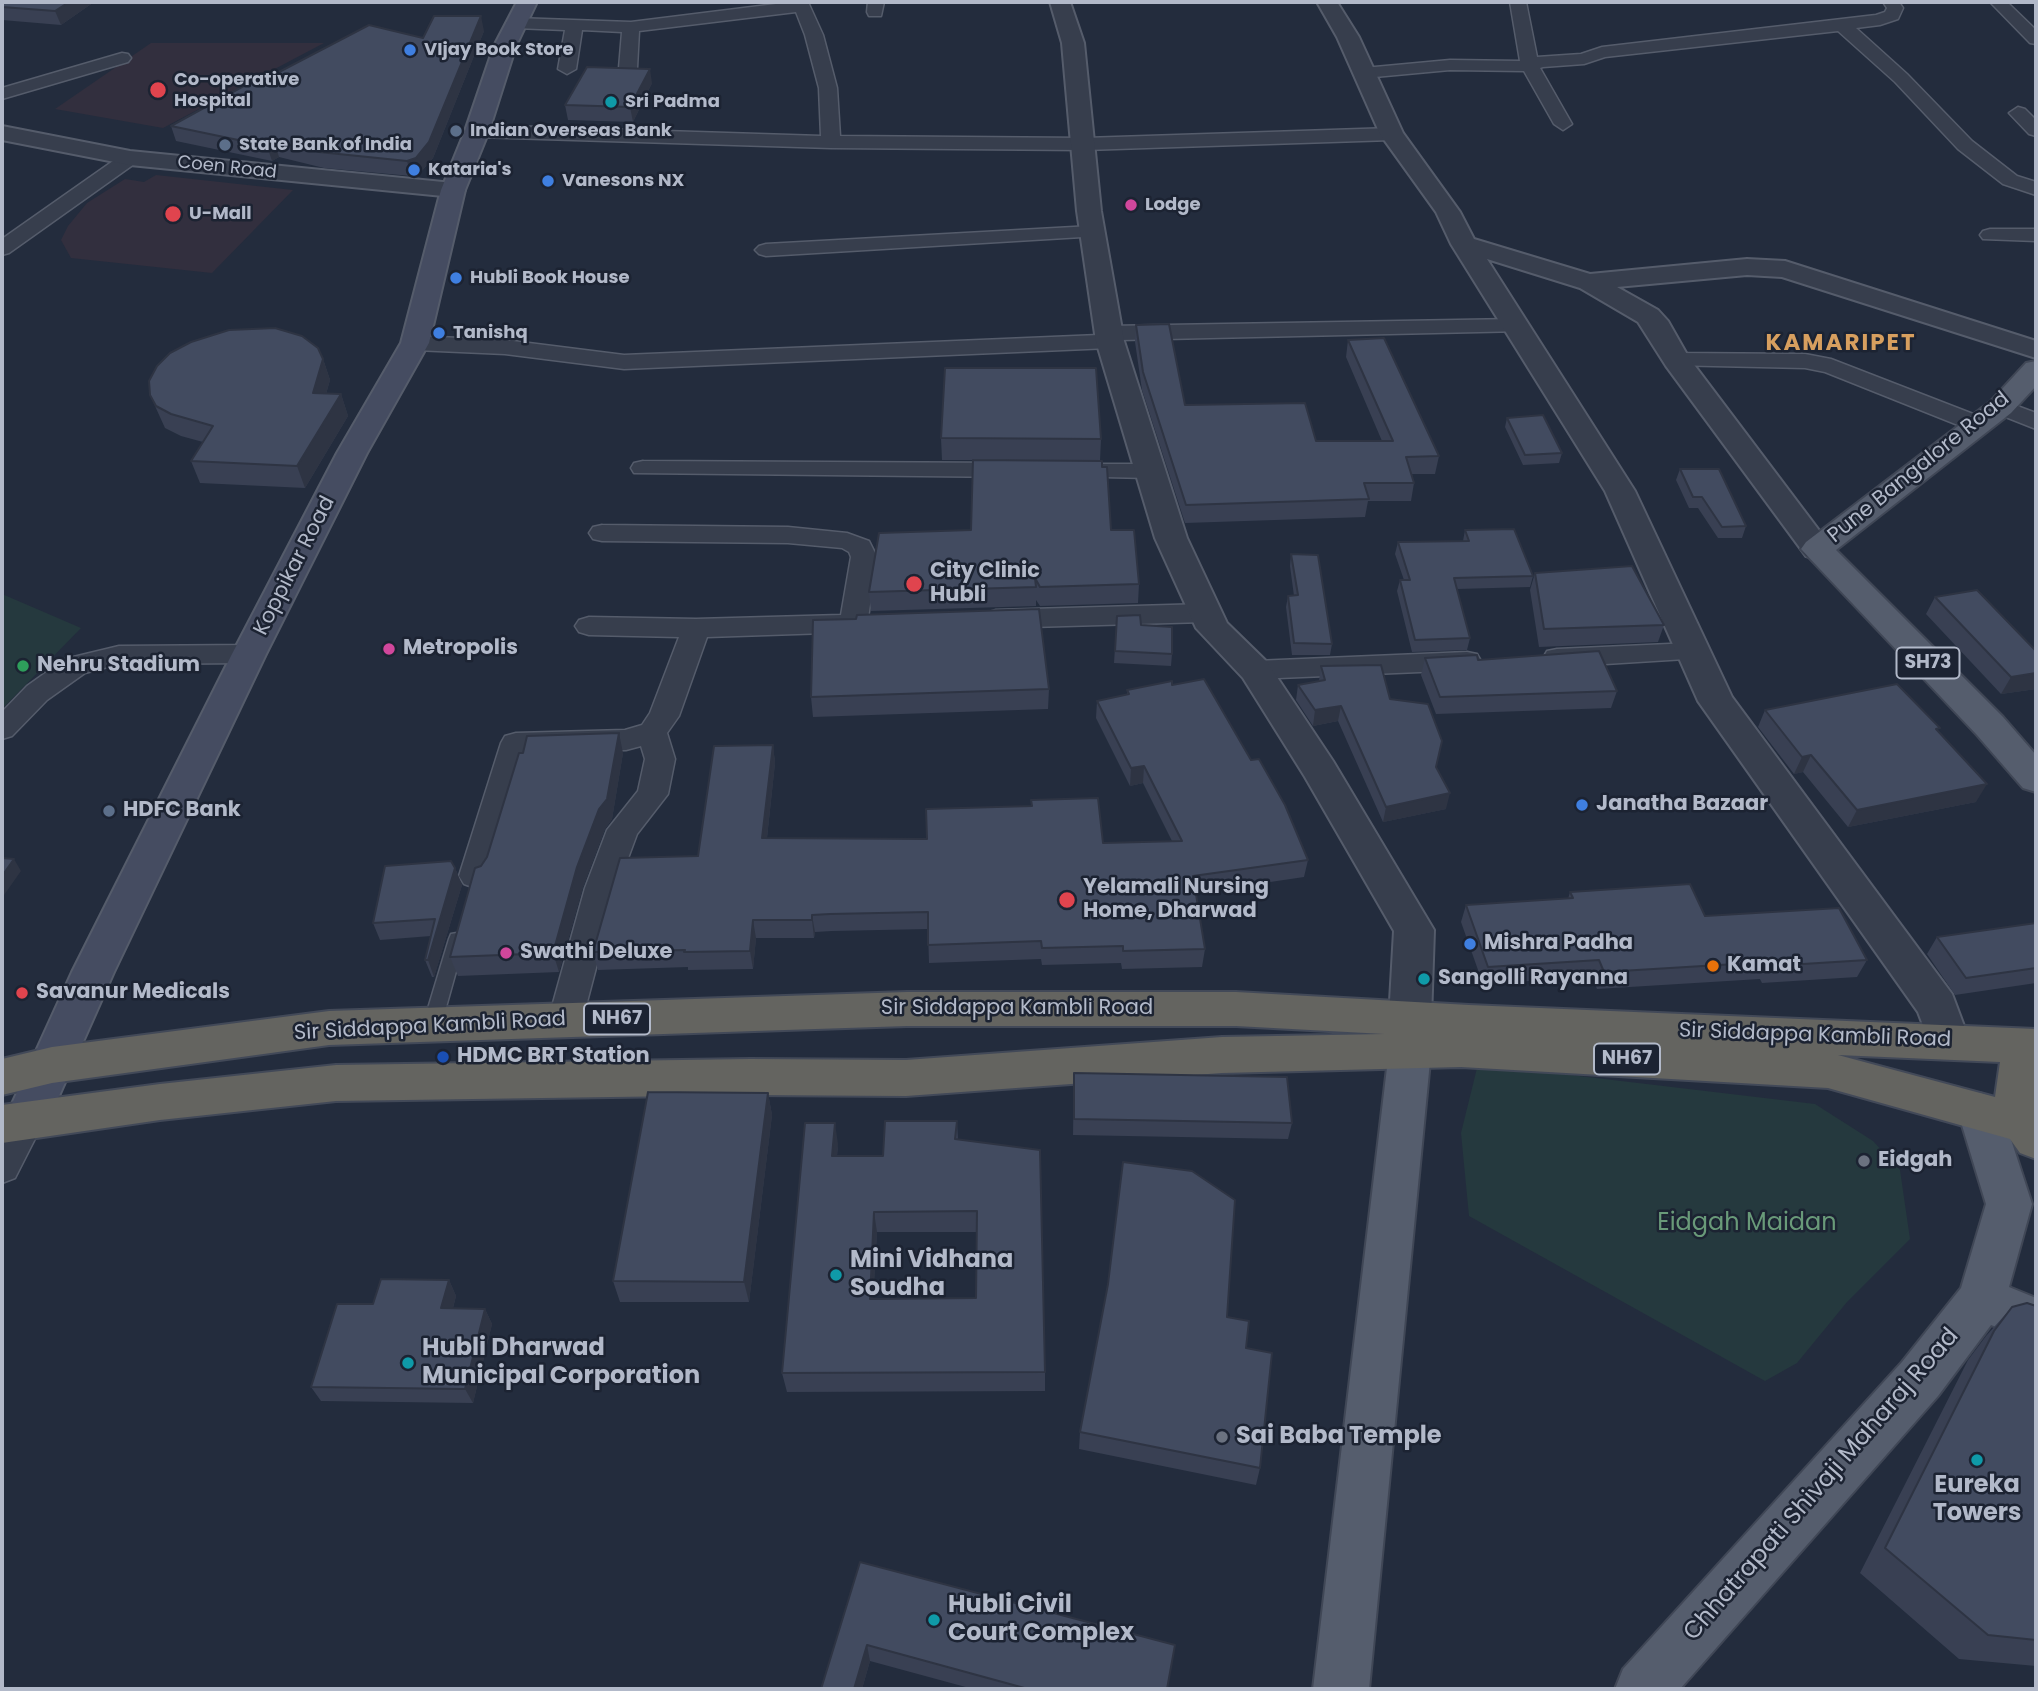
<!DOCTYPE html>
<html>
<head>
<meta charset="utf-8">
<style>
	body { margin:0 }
	#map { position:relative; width:2038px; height:1691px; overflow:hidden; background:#232c3d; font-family:Poppins,sans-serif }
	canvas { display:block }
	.frame { position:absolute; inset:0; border:4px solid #b2b9c9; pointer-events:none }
</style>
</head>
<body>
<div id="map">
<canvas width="2038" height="1691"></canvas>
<div class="frame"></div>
</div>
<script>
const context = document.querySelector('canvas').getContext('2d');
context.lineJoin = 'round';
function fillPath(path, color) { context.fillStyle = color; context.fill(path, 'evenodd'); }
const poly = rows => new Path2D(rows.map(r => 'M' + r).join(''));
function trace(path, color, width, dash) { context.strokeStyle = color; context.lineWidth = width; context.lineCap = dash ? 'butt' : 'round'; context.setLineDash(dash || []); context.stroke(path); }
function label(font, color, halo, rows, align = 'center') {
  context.font = font + ' Poppins,sans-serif'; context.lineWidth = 5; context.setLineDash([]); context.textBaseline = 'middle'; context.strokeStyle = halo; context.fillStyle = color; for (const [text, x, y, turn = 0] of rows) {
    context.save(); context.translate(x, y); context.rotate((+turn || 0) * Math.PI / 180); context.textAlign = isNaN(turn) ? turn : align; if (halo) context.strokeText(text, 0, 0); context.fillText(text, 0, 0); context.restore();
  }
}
fillPath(poly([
	[151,43,324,43,163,128,55,109],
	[156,175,293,190,212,273,71,258,61,240,68,226,87,203,125,179,144,182]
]), '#322f3e');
fillPath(poly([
	[2,594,81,628,2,709],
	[1478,1064,1815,1104,1873,1141,1900,1170,1910,1239,1847,1302,1797,1363,1765,1381,1469,1216,1461,1133]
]), '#25393e');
const service = poly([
	[457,933,463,934,465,939,441,1025,438,1030,432,1032,426,1030,423,1025,449,939,451,934,457,933]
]);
const minor = poly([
	[792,2,808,2,823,35,837,88,840,136,1085,138,1392,128,1402,134,1392,140,1085,150,831,148,477,137,467,131,477,125,821,136,819,88,805,35,796,12,639,31,637,68,628,73,619,68,622,32,582,30,576,69,567,74,558,69,565,30,515,28,506,23,515,18,631,22,792,2],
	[868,2,884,2,881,16,869,16,867,12,868,2],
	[1510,2,1526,2,1537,57,1581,54,1602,47,1876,15,1885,12,1887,8,1883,2,1899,2,1903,8,1898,19,1880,25,1856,28,1907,74,1972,141,2017,176,2036,182,2036,195,2003,184,1958,149,1895,82,1838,31,1605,57,1584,64,1543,67,1540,68,1572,124,1563,130,1554,124,1524,71,1450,70,1364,78,1355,73,1364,68,1450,60,1520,61,1510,2],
	[1990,2,2007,2,2036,30,2036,44,2030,43,1990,2],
	[122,53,128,54,131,58,128,62,2,99,2,88,122,53],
	[2018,107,2025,109,2036,120,2036,136,2029,134,2009,113,2018,107],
	[130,152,140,158,137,162,9,253,2,255,2,239,123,154,130,152],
	[1092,226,1099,228,1102,232,1099,236,766,256,759,254,755,250,759,246,766,244,1092,226],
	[1990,229,2036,229,2036,241,1983,239,1980,235,1983,231,1990,229],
	[1516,319,1524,321,1527,326,1524,331,1120,340,1118,346,1110,348,624,369,505,354,415,350,407,348,404,343,407,338,415,336,505,340,624,355,1099,335,1101,328,1109,326,1516,319],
	[1676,353,1805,354,1831,359,1986,419,1989,424,1986,429,1977,431,1968,429,1825,372,1805,368,1668,365,1664,360,1668,355,1676,353],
	[2001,400,2036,413,2036,429,1993,412,1989,407,1993,402,2001,400],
	[643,461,1016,463,1025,465,1028,470,1025,475,1016,477,634,473,631,468,634,463,643,461],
	[1065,464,1150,464,1159,466,1162,471,1159,476,1150,478,1056,476,1053,471,1056,466,1065,464],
	[602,525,788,527,847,533,869,541,877,557,868,618,871,623,867,629,857,632,707,637,679,716,667,733,675,759,668,794,637,834,617,888,582,1021,577,1031,565,1035,553,1031,548,1021,585,888,607,830,638,791,645,759,641,746,626,750,528,753,491,876,486,884,475,888,464,884,459,876,501,743,505,736,516,733,625,730,642,725,650,713,679,637,589,635,579,632,575,626,579,620,589,617,696,619,841,615,851,557,849,552,842,548,788,543,602,541,593,539,589,533,593,527,602,525],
	[1205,604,1215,607,1219,613,1215,619,1205,622,996,628,986,625,982,619,986,613,996,610,1205,604],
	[1692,643,1702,646,1706,652,1702,658,1557,667,1547,665,1543,658,1547,651,1557,649,1692,643],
	[249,645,259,647,263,654,259,661,249,663,119,664,85,673,47,700,12,736,2,739,2,712,27,686,65,659,119,646,249,645],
	[1467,652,1477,654,1481,661,1477,668,1467,670,1255,679,1245,677,1241,670,1245,663,1255,661,1467,652],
	[27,1104,40,1108,45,1119,15,1178,2,1183,2,1132,14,1108,27,1104]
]);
const tertiary = poly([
	[1050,2,1070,2,1084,43,1101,211,1124,341,1187,538,1227,623,1267,662,1333,761,1434,930,1431,1019,1425,1031,1410,1036,1395,1031,1389,1019,1394,931,1305,777,1243,678,1196,628,1155,538,1096,341,1077,211,1062,43,1050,2],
	[1317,2,1337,2,1359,37,1403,133,1460,212,1474,239,1590,274,1747,259,1785,261,2036,341,2036,358,1782,277,1747,275,1617,287,1658,310,1668,321,1689,358,1833,549,1828,556,1817,559,1806,556,1666,366,1638,322,1580,288,1487,259,1635,491,1732,697,1952,994,1970,1042,1964,1054,1949,1059,1934,1054,1918,1012,1698,701,1605,491,1451,244,1436,212,1380,134,1337,37,1317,2],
	[2,126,130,151,453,183,462,185,465,190,462,195,453,197,130,165,2,140,2,126]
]);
const secondary = poly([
	[517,2,537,2,516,46,489,131,465,190,429,343,367,453,266,654,114,972,43,1132,27,1138,11,1132,5,1119,72,972,232,654,337,453,401,343,441,190,465,131,494,46,517,2]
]);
const primary = poly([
	[2036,361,2036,386,2011,413,1836,550,2003,717,2036,755,2036,792,2023,788,1977,735,1801,549,1806,542,1991,401,2026,363,2036,361],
	[1410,1034,1425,1039,1431,1051,1369,1689,1313,1689,1389,1051,1395,1039,1410,1034],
	[1980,1093,1996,1099,2002,1112,2032,1204,2009,1287,2036,1298,2036,1342,1991,1325,1938,1396,1680,1689,1615,1689,1623,1669,1902,1362,1961,1288,1986,1204,1958,1112,1964,1099,1980,1093]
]);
const trunk = poly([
	[907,992,1236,992,1469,1005,2036,1029,2036,1159,2020,1153,2010,1139,1828,1088,1461,1067,1222,1073,906,1096,750,1095,336,1101,160,1120,2,1143,2,1105,160,1084,336,1065,750,1059,906,1060,1222,1037,1384,1034,1236,1026,907,1026,329,1045,52,1083,2,1095,2,1059,52,1047,329,1011,907,992],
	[1838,1055,2000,1062,1995,1097,1838,1055]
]);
trace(service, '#555c6b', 3);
trace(minor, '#555c6b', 3);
trace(tertiary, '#555c6b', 4);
trace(secondary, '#555c6b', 4);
trace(primary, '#404756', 4);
trace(trunk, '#424958', 4);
fillPath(service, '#373e4d');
fillPath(minor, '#373e4d');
fillPath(tertiary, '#373e4d');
fillPath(secondary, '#454c61');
fillPath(primary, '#555d6d');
fillPath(trunk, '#646460');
fillPath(poly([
	[2,2,94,2,61,25,2,20],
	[484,31,433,158,420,173,411,176,324,168,279,157,272,161,176,141,171,126,258,83,423,38],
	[652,83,633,122,568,120,565,105],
	[1136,325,1185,405,1316,441,1382,441,1346,357,1348,340,1439,456,1435,474,1412,474,1414,483,1411,501,1368,501,1365,517,1185,523,1142,390,1135,342],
	[323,359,330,380,326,394,341,394,348,416,305,488,200,483,191,461,203,442,181,436,165,428,150,395],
	[1507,418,1562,453,1559,463,1523,465,1505,427],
	[941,438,1101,439,1100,461,1111,530,1139,584,1138,603,1040,606,1036,600,1036,606,871,611,869,592,971,530,973,460,942,460],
	[1680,469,1746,526,1742,538,1718,538,1698,508,1689,508,1676,480],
	[1465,530,1533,576,1530,587,1457,589,1470,638,1467,650,1412,652,1397,591,1400,580,1404,580,1395,554,1398,542,1463,541],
	[1291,554,1332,644,1330,655,1292,655,1286,607,1288,596,1294,596,1290,566],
	[1535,573,1664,625,1658,642,1539,647,1530,590],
	[1935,597,2036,651,2036,689,2001,694,1926,614],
	[1117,616,1141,625,1172,654,1171,666,1114,663],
	[1425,658,1478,660,1617,691,1611,708,1436,714,1421,675],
	[1321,666,1390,699,1436,767,1446,809,1383,822,1338,721,1313,726,1296,700,1298,685,1319,681],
	[1172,685,1308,860,1304,877,1196,893,1205,949,1202,967,1122,969,1121,963,1042,965,1041,959,929,963,928,929,832,931,815,932,814,938,756,938,753,969,688,970,688,967,598,970,593,952,698,856,773,745,775,763,767,838,1103,843,1172,841,1143,783,1130,786,1096,718,1097,701,1127,695,1127,690],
	[1049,689,1048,709,813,717,811,697],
	[1765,710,1938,732,1976,802,1848,827,1803,772,1794,774,1758,727],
	[623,753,612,819,605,829,583,887,559,972,458,976,450,957,481,866,487,857],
	[455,868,462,885,434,977,432,977,425,960,431,936,380,940,373,923],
	[1570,892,1705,916,1867,960,1857,977,1762,983,1760,979,1597,989,1592,977,1483,984,1461,922,1466,905,1568,899],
	[2036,923,2036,983,1955,995,1927,954,1937,937],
	[1074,1073,1292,1123,1288,1139,1073,1135],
	[768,1093,772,1115,749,1302,620,1302,613,1281],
	[957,1121,958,1139,1045,1372,1045,1391,787,1392,782,1373,838,1144,837,1156,883,1156],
	[877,1232,977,1232,976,1298,873,1299],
	[449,1280,456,1296,453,1308,485,1309,492,1324,473,1403,321,1401,311,1387,373,1304],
	[2036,1306,2036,1666,1959,1659,1860,1573,1968,1360,1986,1336,2012,1307],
	[1227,1317,1246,1348,1260,1468,1256,1485,1079,1449,1080,1432],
	[860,1562,1167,1689,973,1689,870,1661,862,1689,821,1689]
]), '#394053');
fillPath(poly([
	[69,2,94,2,61,25,55,11],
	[481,16,484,31,433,158,420,173,411,176,407,161],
	[650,69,652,83,633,122,630,107],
	[274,141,279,157,272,161,267,146],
	[323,359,330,380,320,415,313,393],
	[341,394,348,416,305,488,297,466],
	[2036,673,2036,689,2001,694,2011,677],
	[1341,706,1338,721,1313,726,1315,710],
	[619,733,623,753,612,819,605,829,583,887,559,972,553,953,577,867],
	[773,745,775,763,765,856,762,838],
	[1811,755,1803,772,1794,774,1802,757],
	[1144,766,1143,783,1130,786,1131,768],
	[1987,784,1976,802,1848,827,1857,810],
	[1450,793,1446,809,1383,822,1386,807],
	[14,859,21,871,2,898,2,876],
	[455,868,462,885,434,977,428,960],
	[812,915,815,932,814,938,812,920],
	[753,920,756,938,753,969,750,951],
	[768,1093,772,1115,749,1302,744,1282],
	[835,1123,838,1144,835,1177,832,1156],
	[874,1212,877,1232,872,1319,870,1299],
	[449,1280,456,1296,449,1323,441,1308],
	[485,1309,492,1324,473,1403,465,1389],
	[867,1645,870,1661,862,1689,854,1689]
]), '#2e3443');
const building = poly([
	[2,2,69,2,55,11,2,7,2,2],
	[434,16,481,16,429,142,416,158,407,161,319,152,274,141,267,146,171,126,251,82,258,83,369,25,423,38,434,16],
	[587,67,650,69,630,107,565,105,587,67],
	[1169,324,1185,405,1305,403,1316,441,1393,441,1348,340,1384,338,1439,456,1406,457,1414,483,1364,483,1369,499,1186,505,1143,372,1136,325,1169,324],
	[275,328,302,336,318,348,323,359,313,393,341,394,297,466,191,461,213,426,171,414,156,406,150,395,149,381,157,366,170,353,191,342,229,330,275,328],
	[945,368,1096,368,1101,439,941,438,945,368],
	[1543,415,1562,453,1525,455,1507,418,1543,415],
	[973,460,1102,461,1102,467,1107,467,1111,530,1134,530,1139,584,1040,587,1035,578,1036,587,869,592,879,533,971,530,973,460],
	[1680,469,1719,469,1746,526,1722,527,1702,497,1693,497,1680,469],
	[1514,529,1533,576,1454,578,1470,638,1415,640,1400,580,1410,580,1398,542,1469,541,1465,530,1514,529],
	[1291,554,1318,555,1332,644,1294,643,1288,596,1298,595,1291,554],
	[1632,566,1664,625,1544,629,1535,573,1632,566],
	[1977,590,2036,651,2036,673,2011,677,1935,597,1977,590],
	[1039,609,1049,689,811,697,813,620,856,619,857,615,1039,609],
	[1140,615,1141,625,1172,627,1172,654,1115,651,1117,616,1140,615],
	[1599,651,1617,691,1440,697,1425,658,1477,655,1478,660,1599,651],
	[1381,665,1390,699,1428,704,1442,741,1436,767,1450,793,1386,807,1341,706,1315,710,1298,685,1325,680,1321,666,1381,665],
	[1204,679,1251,760,1259,759,1285,805,1308,860,1193,876,1205,949,1123,951,1123,946,1042,948,1041,941,928,945,928,912,830,914,812,915,812,920,753,920,750,951,684,952,685,950,593,952,620,858,698,856,714,746,773,745,762,838,927,839,926,809,1032,806,1031,800,1098,798,1103,843,1182,841,1144,766,1131,768,1097,701,1129,694,1127,690,1172,681,1172,685,1204,679],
	[1897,684,1940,728,1936,729,1987,784,1857,810,1811,755,1802,757,1765,710,1897,684],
	[619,733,607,799,599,809,577,867,553,953,450,957,475,868,481,866,487,857,519,753,523,753,527,736,619,733],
	[2,858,14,859,2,876,2,858],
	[451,861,455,868,428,960,425,960,435,919,373,923,385,866,451,861],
	[1690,884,1705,916,1839,908,1867,960,1771,966,1769,962,1604,972,1599,960,1488,967,1466,905,1573,898,1570,892,1690,884],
	[2036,923,2036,968,1966,978,1937,937,2036,923],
	[1074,1073,1287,1077,1292,1123,1074,1119,1074,1073],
	[648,1092,768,1093,744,1282,613,1281,648,1092],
	[885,1121,957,1121,955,1139,1040,1150,1045,1372,782,1373,805,1123,835,1123,832,1156,883,1156,885,1121],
	[977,1211,976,1298,870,1299,874,1212,977,1211],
	[1123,1162,1192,1171,1235,1200,1227,1317,1249,1321,1246,1348,1272,1353,1260,1468,1080,1432,1108,1284,1123,1162],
	[381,1279,449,1280,441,1308,485,1309,465,1389,311,1387,337,1304,373,1304,381,1279],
	[2027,1303,2036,1306,2036,1640,1988,1635,1885,1548,1994,1331,2012,1307,2027,1303],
	[860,1562,1175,1645,1167,1689,1028,1689,867,1645,854,1689,821,1689,860,1562]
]);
fillPath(building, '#424b60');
trace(building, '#2e3443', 2);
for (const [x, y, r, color] of [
	[410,50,7,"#3f7fe0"],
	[158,90,9,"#e0444e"],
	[611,102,7,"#0f9aa8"],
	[456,131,7,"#5c6f8a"],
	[225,145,7,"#5c6f8a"],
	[414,170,7,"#3f7fe0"],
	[548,181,7,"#3f7fe0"],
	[1131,205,7,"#d1479c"],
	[173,214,9,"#e0444e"],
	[456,278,7,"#3f7fe0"],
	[439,333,7,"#3f7fe0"],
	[914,584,9,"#e0444e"],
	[389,649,7,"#d1479c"],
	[23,666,7,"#2e9e5b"],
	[1582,805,7,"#3f7fe0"],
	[109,811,7,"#5c6f8a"],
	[1067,900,9,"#e0444e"],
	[1470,944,7,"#3f7fe0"],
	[506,953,7,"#d1479c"],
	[1713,966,7,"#e8710a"],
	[1424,979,7,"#0f9aa8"],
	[22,993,7,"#e0444e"],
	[443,1057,7,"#1a4fb4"],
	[1864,1161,7,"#6b7280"],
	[836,1275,7,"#0f9aa8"],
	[408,1363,7,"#0f9aa8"],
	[1222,1437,7,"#6b7280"],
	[1977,1460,7,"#0f9aa8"],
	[934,1620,7,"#0f9aa8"]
]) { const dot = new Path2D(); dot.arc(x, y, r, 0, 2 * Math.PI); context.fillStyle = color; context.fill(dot); trace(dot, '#1c2332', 2.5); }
label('bold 18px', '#b2b9c9', '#1c2332', [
	["VIjay Book Store",424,50],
	["Co-operative",174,80],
	["Hospital",174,101],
	["Sri Padma",625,102],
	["Indian Overseas Bank",470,131],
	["State Bank of India",239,145],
	["Kataria's",428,170],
	["Vanesons NX",562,181],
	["Lodge",1145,205],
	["U-Mall",189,214],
	["Hubli Book House",470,278],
	["Tanishq",453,333]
], 'left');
label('18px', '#b2b9c9', '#1c2332', [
	["Coen Road",227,168,6]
]);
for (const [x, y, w] of [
	[1928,663,63],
	[617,1019,66],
	[1627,1059,66]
]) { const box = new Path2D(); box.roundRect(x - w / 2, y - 15.5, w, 31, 5); context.fillStyle = '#1c2332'; context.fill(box); trace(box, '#b2b9c9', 2); }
label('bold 19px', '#b2b9c9', null, [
	["SH73",1928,663],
	["NH67",617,1019],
	["NH67",1627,1059]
]);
label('21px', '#b2b9c9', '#1c2332', [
	["Pune Bangalore Road",1919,468,-39],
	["Koppikar Road",295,566,-63],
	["Sir Siddappa Kambli Road",1017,1009],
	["Sir Siddappa Kambli Road",430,1027,-3],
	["Sir Siddappa Kambli Road",1815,1036,2]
]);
label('bold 21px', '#b2b9c9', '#1c2332', [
	["City Clinic",930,572],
	["Hubli",930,596],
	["Metropolis",403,649],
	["Nehru Stadium",37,666],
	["Janatha Bazaar",1596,805],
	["HDFC Bank",123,811],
	["Yelamali Nursing",1083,888],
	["Home, Dharwad",1083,912],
	["Mishra Padha",1484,944],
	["Swathi Deluxe",520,953],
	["Kamat",1727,966],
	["Sangolli Rayanna",1438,979],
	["Savanur Medicals",36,993],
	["HDMC BRT Station",457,1057],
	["Eidgah",1878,1161]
], 'left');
context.letterSpacing = '2px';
label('bold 23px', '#d79f5f', '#1c2332', [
	["KAMARIPET",1841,344]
]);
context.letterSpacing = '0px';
label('24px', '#699a79', '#1c2332', [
	["Eidgah Maidan",1747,1224]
]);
label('bold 24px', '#b2b9c9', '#1c2332', [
	["Mini Vidhana",850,1261],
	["Soudha",850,1289],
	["Hubli Dharwad",422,1349],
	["Municipal Corporation",422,1377],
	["Sai Baba Temple",1236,1437],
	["Eureka",1977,1486,"center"],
	["Towers",1977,1514,"center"],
	["Hubli Civil",948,1606],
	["Court Complex",948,1634]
], 'left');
label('24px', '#b2b9c9', '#1c2332', [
	["Chhatrapati Shivaji Maharaj Road",1822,1485,-49]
]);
</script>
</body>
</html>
